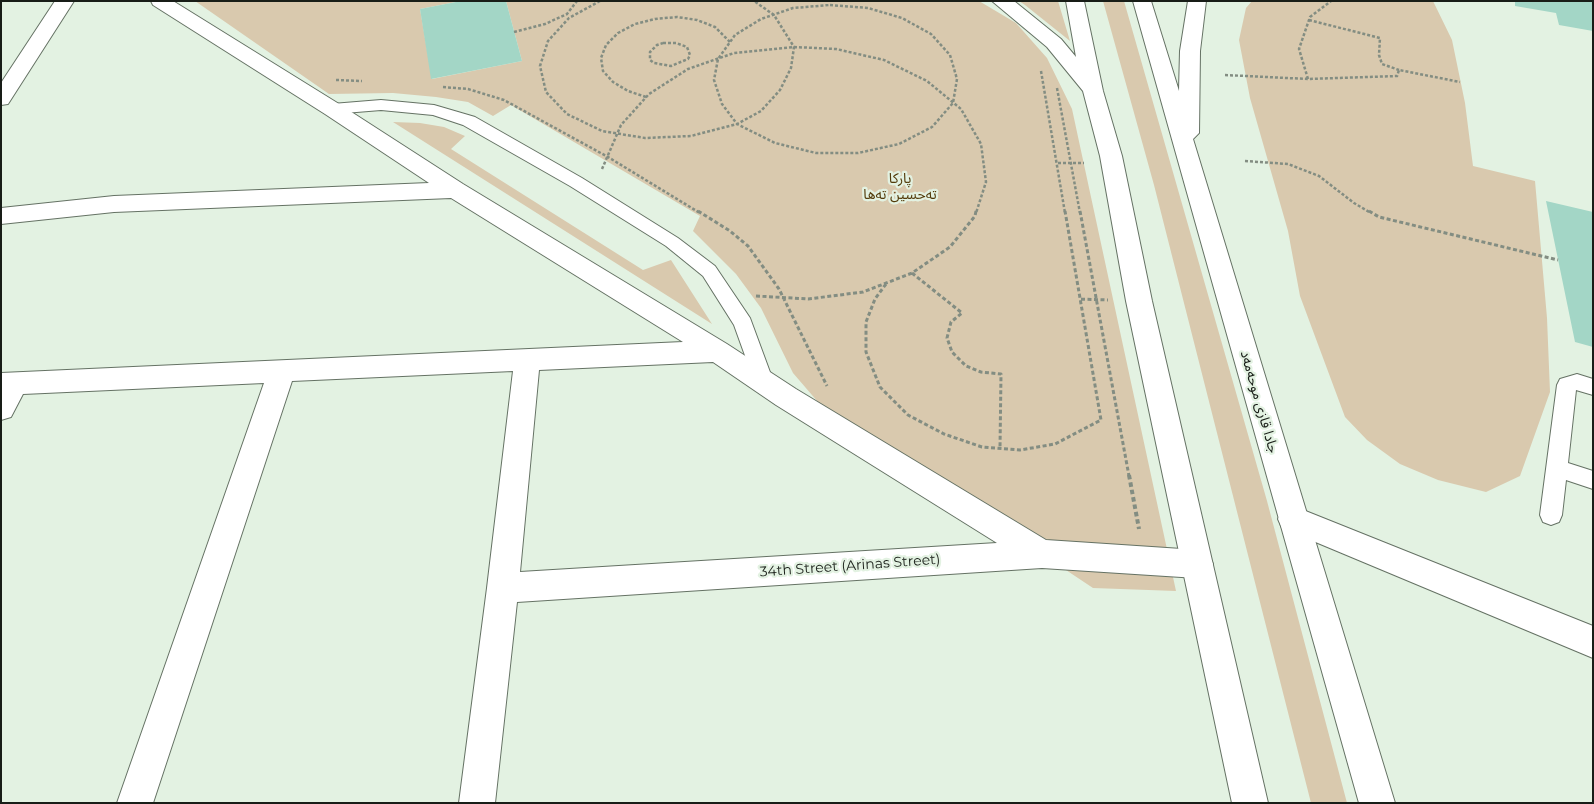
<!DOCTYPE html>
<html>
<head>
<meta charset="utf-8">
<style>
	body { margin:0 }
	#map { position:relative; width:1594px; height:804px; overflow:hidden; background:#e3f2e2; font-family:Montserrat,sans-serif }
	canvas { display:block }
	.frame { position:absolute; inset:0; border:2px solid #181d17; pointer-events:none }
</style>
</head>
<body>
<div id="map">
<canvas width="1594" height="804"></canvas>
<div class="frame"></div>
</div>
<script>
const context = document.querySelector('canvas').getContext('2d');
context.lineJoin = 'round';
function fillPath(path, color) { context.fillStyle = color; context.fill(path, 'evenodd'); }
const poly = rows => new Path2D(rows.map(r => 'M' + r).join(''));
function trace(path, color, width, dash) { context.strokeStyle = color; context.lineWidth = width; context.lineCap = dash ? 'butt' : 'round'; context.setLineDash(dash || []); context.stroke(path); }
function label(font, color, halo, rows, align = 'center') {
  context.font = font + ' Montserrat,"Noto Sans Arabic",sans-serif'; context.lineWidth = 4.5; context.setLineDash([]); context.textBaseline = 'middle'; context.strokeStyle = halo; context.fillStyle = color; for (const [text, x, y, turn = 0] of rows) {
    context.save(); context.translate(x, y); context.rotate((+turn || 0) * Math.PI / 180); context.textAlign = isNaN(turn) ? turn : align; if (halo) context.strokeText(text, 0, 0); context.fillText(text, 0, 0); context.restore();
  }
}
fillPath(poly([
	[195,1,461,1,420,9,432,79,522,61,506,1,979,1,1016,23,1047,58,1072,109,1176,591,1093,588,824,409,793,373,761,308,736,274,693,231,700,216,511,105,493,116,468,102,436,97,393,93,329,94],
	[1019,1,1058,1,1070,41,1025,5],
	[1103,1,1124,1,1267,501,1347,803,1311,803,1154,185],
	[1252,1,1433,1,1452,40,1465,103,1473,166,1535,181,1547,318,1550,392,1520,476,1486,492,1438,480,1400,464,1367,440,1345,417,1300,296,1288,231,1250,98,1239,40,1246,8],
	[393,122,420,123,444,127,465,136,451,149,643,270,671,260,712,324]
]), '#d9c9ae');
fillPath(poly([
	[461,1,506,1,522,61,431,79,420,9],
	[1515,1,1593,1,1593,31,1559,25,1556,13,1515,6],
	[1546,201,1593,212,1593,347,1575,342]
]), '#a3d6c6');
const lane = poly([
	[381,100,434,105,475,117,582,178,678,238,715,266,750,318,774,383,771,389,764,391,757,389,734,325,703,276,666,246,570,186,463,125,433,115,381,110,332,114,327,112,324,109,327,106,332,104,381,100],
	[1577,374,1593,379,1593,395,1576,390,1568,463,1593,471,1593,489,1566,480,1562,515,1559,522,1551,525,1543,522,1540,515,1557,385,1560,379,1577,374]
]);
const street = poly([
	[55,1,74,1,8,104,1,105,1,83,55,1],
	[151,1,173,1,339,104,463,184,727,344,796,389,1046,540,1197,550,1208,554,1213,564,1208,574,1197,578,1042,568,517,602,495,803,459,803,487,588,513,371,292,381,153,803,117,803,264,383,23,394,11,417,1,420,1,373,683,342,451,198,114,212,1,224,1,208,114,196,429,183,325,114,153,5,151,1],
	[713,362,776,405,997,543,520,572,539,370,713,362],
	[1293,506,1593,626,1593,658,1282,528,1278,519,1282,510,1293,506]
]);
const primary = poly([
	[992,1,1014,1,1061,39,1076,57,1066,1,1084,1,1103,91,1122,156,1152,301,1268,803,1232,803,1126,301,1100,156,1083,91,1047,47,992,1],
	[1133,1,1151,1,1179,91,1180,51,1188,1,1206,1,1200,51,1199,133,1193,139,1395,803,1359,803,1133,1]
]);
trace(lane, '#657264', 2);
trace(street, '#657264', 2);
trace(primary, '#657264', 2);
trace(poly([
	[600,1,569,18,548,41,540,66,546,92,567,114,602,131,645,138,691,136,737,124,761,111,780,90,791,68,794,47,774,15,754,1],
	[830,5,868,8,902,18,931,34,950,55,957,79,953,103,932,127,899,144,858,153,816,153,775,143,737,124,722,104,714,80,718,59,735,35,761,19,793,8,830,5],
	[1309,20,1380,38,1379,55,1382,64,1399,70],
	[514,32,545,24,567,14,577,1],
	[663,43,676,43,687,47,690,55,688,59,671,66,654,63,650,60,650,52,657,45,663,43],
	[1041,71,1065,213],
	[1225,75,1308,79,1397,76,1399,70,1460,82],
	[1308,79,1299,49,1310,17,1331,1],
	[336,80,362,81],
	[443,87,468,89,504,100,608,157,700,213],
	[1057,88,1080,213],
	[646,97,628,91,613,82,603,71,601,58,606,45,618,33,635,24,655,19,677,17,697,20,715,27,730,42],
	[1245,161,1288,164,1319,176,1354,203,1371,213],
	[1058,163,1084,163],
	[602,169,621,125,649,94,688,69,734,53,794,47,836,49,884,60,927,81,961,109,981,144,986,182,976,213]
]), '#838d82', 2.5, [3, 2]);
trace(poly([
	[698,211,730,231,748,246,779,289,827,386],
	[1080,211,1129,476],
	[1369,211,1379,217,1558,260],
	[912,273,962,313,951,322,947,338,952,352,966,366,981,372,1001,374,1000,448],
	[886,284,875,299,866,322,866,352,880,387,908,415,944,434,982,447,1020,450,1055,444,1101,420,1065,211],
	[756,296,808,299,863,292,912,273,950,247,975,216,976,211],
	[1081,299,1108,300]
]), '#838d82', 3, [4, 2.5]);
trace(poly([
	[1129,475,1139,529]
]), '#838d82', 4, [4.5, 3]);
fillPath(lane, '#fff');
fillPath(street, '#fff');
fillPath(primary, '#fff');
label('14px', '#523a09', '#e3f2e2', [
	["پارکا",900,179],
	["تەحسین تەها",900,195]
]);
label('14px', '#181d17', '#e3f2e2', [
	["جادا قازی موحەمەد",1259,402,74],
	["34th Street (Arinas Street)",850,566,-4]
]);
</script>
</body>
</html>
